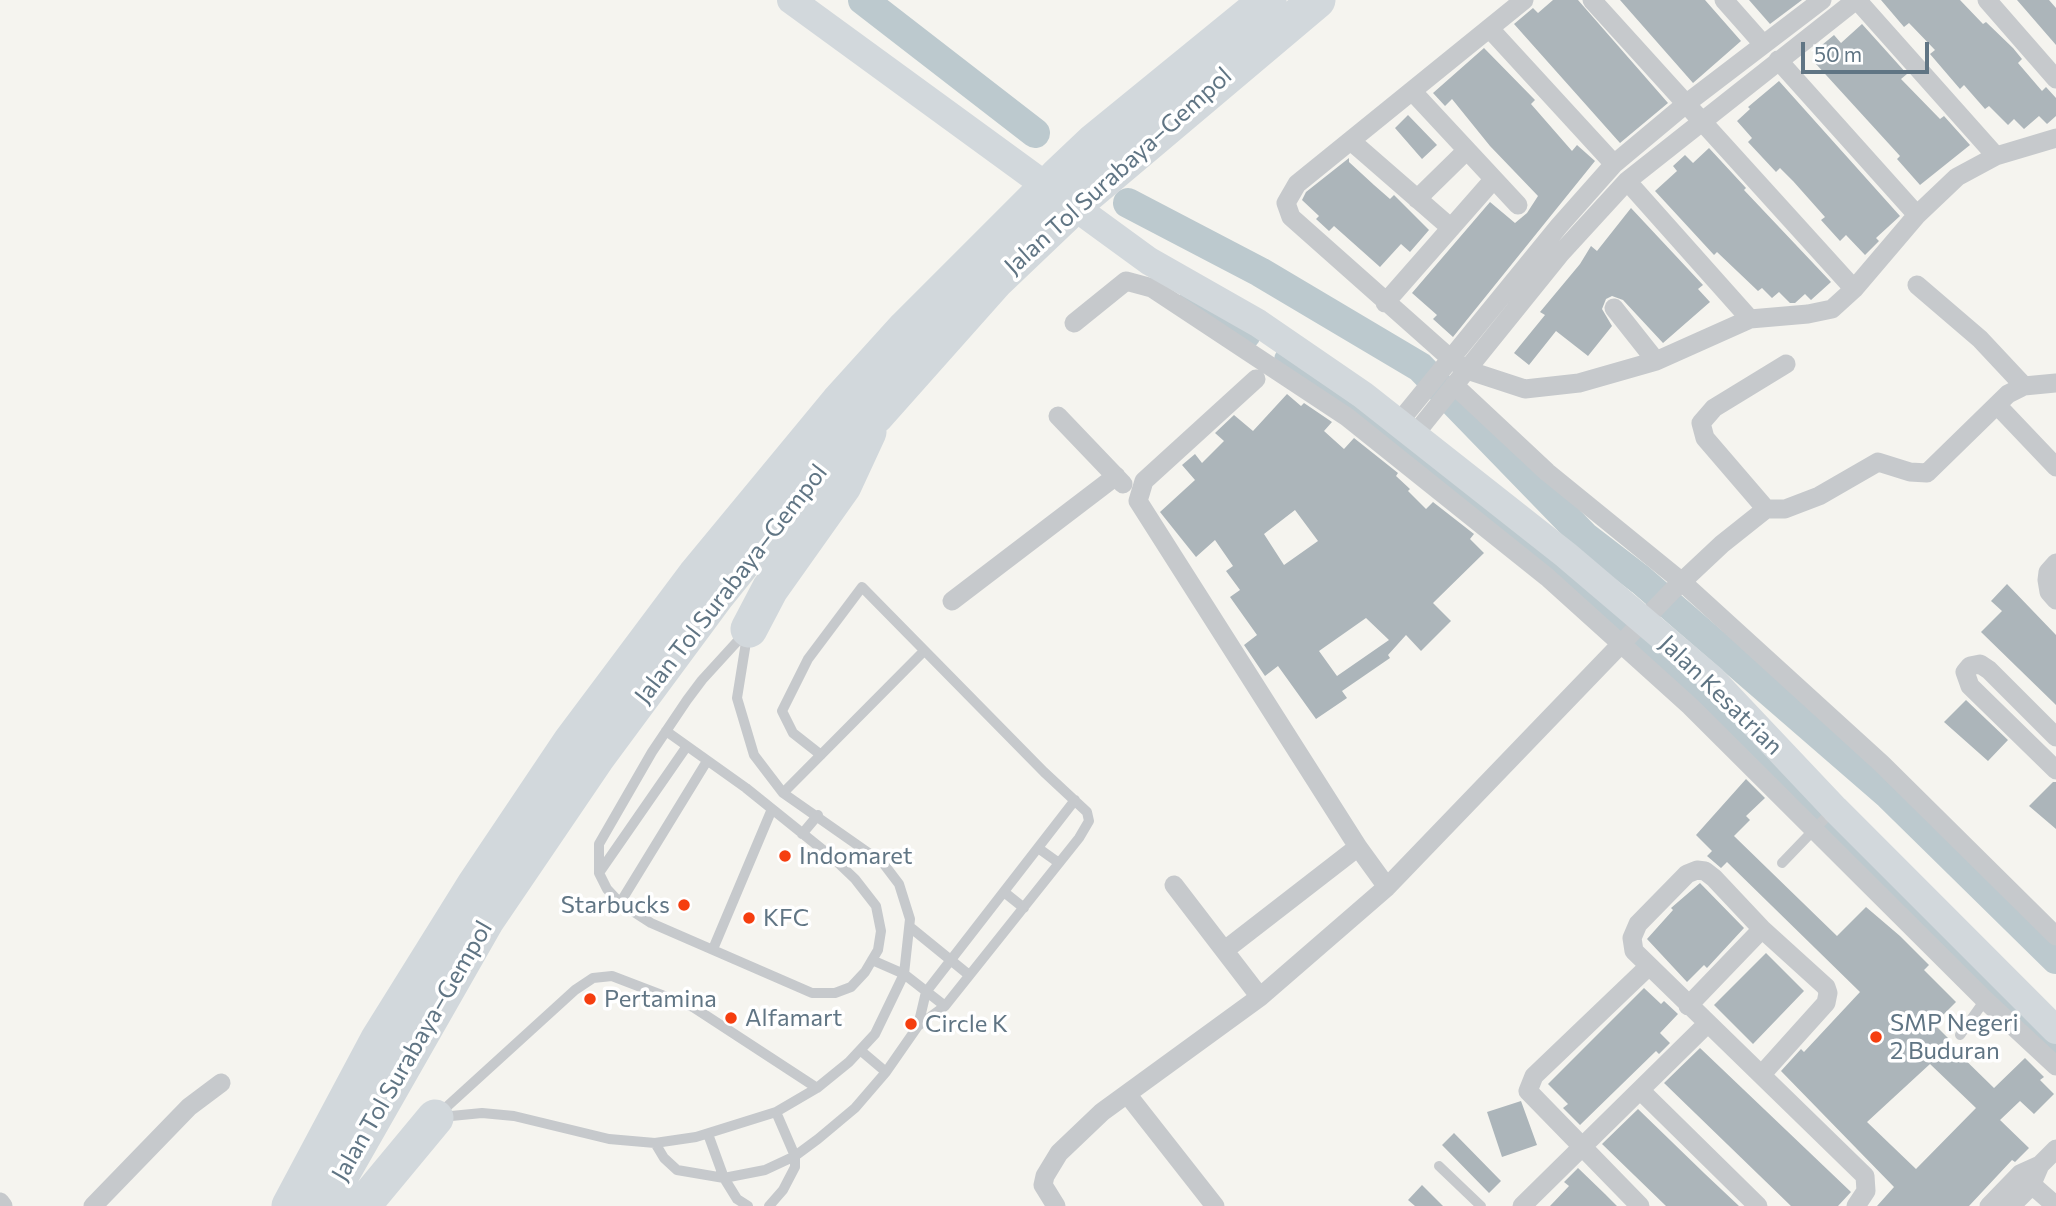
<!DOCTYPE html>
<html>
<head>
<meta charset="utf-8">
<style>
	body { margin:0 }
	#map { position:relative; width:2056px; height:1206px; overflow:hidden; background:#f5f4ef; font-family:Commissioner,sans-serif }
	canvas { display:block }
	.scale { position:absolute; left:1801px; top:42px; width:128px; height:32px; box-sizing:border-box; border:4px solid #607584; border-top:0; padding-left:9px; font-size:21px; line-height:24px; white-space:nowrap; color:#607584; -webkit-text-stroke:5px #fff; paint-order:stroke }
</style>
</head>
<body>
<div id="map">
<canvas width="2056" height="1206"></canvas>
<div class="scale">50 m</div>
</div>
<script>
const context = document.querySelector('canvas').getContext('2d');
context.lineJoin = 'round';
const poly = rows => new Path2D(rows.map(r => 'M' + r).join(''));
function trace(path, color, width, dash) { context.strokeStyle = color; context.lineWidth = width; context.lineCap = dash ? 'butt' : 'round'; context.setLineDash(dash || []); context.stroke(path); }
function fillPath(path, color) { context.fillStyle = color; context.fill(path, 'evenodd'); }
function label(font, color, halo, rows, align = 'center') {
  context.font = font + ' Commissioner,sans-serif'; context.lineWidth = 7; context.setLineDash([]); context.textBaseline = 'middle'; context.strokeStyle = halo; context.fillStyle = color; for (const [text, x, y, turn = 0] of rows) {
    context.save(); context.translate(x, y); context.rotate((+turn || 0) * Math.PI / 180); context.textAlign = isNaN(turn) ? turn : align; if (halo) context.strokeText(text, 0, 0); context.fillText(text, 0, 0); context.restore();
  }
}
trace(poly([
	[863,0,1035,133],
	[1128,203,1260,272,1420,367,1585,537,1641,580,1889,795,2056,959],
	[1194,300,1246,334],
	[1289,360,1398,439,1615,622],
	[1648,649,2056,1051]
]), '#bcc9ce', 30);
fillPath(poly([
	[1553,0,1578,0,1668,103,1620,143,1514,24,1533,8,1538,13],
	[1620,0,1705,0,1741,41,1693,83],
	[1749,0,1802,0,1770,24],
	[1881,0,1960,0,1983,24,1986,22,2013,48,2022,59,2018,63,2042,91,2046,87,2056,98,2056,116,2047,124,2039,116,2024,129,2014,119,2008,125,1989,106,1985,109,1964,85,1960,89,1930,54,1935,50,1909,23,1904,27],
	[2017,0,2049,0,2056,8,2056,45],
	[1862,24,1907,74,1901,79,1940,119,1944,116,1970,145,1920,185,1897,159,1900,156,1816,64,1829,53,1822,45,1834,35,1841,43],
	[1484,48,1535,100,1531,104,1572,151,1577,145,1595,161,1453,337,1433,319,1437,315,1412,293,1490,202,1515,223,1527,213,1538,196,1490,146,1452,99,1445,106,1433,93],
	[1779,81,1900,216,1876,238,1879,241,1865,255,1846,235,1840,241,1821,220,1825,217,1793,181,1780,168,1776,172,1748,142,1752,138,1737,121,1750,109,1748,107],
	[1408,115,1437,145,1422,159,1395,128],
	[1709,148,1746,188,1744,190,1831,282,1811,300,1805,294,1795,303,1790,303,1779,292,1772,298,1762,288,1758,291,1717,252,1714,255,1655,191,1677,171,1673,166,1685,155,1693,163],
	[1349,158,1349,162,1374,185,1390,199,1394,195,1429,230,1410,252,1401,244,1380,267,1334,226,1329,231,1316,219,1319,216,1302,200,1306,192],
	[1631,208,1703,285,1698,289,1710,302,1663,343,1623,300,1612,296,1606,299,1602,309,1612,326,1588,356,1556,331,1529,365,1514,353,1545,315,1540,312,1580,264,1591,246,1597,251],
	[1287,394,1301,406,1304,403,1332,422,1324,431,1344,449,1354,438,1398,473,1396,476,1410,489,1408,491,1426,509,1433,502,1474,534,1470,539,1484,553,1433,603,1451,621,1421,651,1406,635,1388,655,1390,658,1342,691,1347,698,1316,719,1278,666,1265,676,1244,645,1257,635,1230,597,1240,590,1226,571,1233,566,1215,540,1196,557,1160,512,1195,480,1182,465,1195,454,1202,463,1224,441,1215,433,1234,415,1253,431],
	[1295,510,1318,541,1284,565,1264,534],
	[1366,618,1389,640,1337,676,1319,651],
	[2007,584,2056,635,2056,705,1981,632,2002,611,1991,601],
	[1966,700,2008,740,1988,761,1944,722],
	[1746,779,1765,798,1746,816,1750,820,1734,836,1837,936,1866,907,1900,936,1929,965,1924,970,1956,1002,1934,1024,1952,1042,1950,1045,1994,1088,2025,1058,2044,1077,2040,1080,2054,1094,2034,1114,2020,1101,2000,1120,2029,1148,2015,1162,2012,1160,1969,1206,1877,1206,1894,1187,1781,1071,1801,1049,1804,1052,1860,992,1727,862,1721,868,1707,856,1712,851,1696,835],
	[1930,1064,1976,1108,1916,1169,1867,1122],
	[2053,782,2056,782,2056,829,2029,806],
	[1700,883,1744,928,1707,968,1704,965,1687,982,1647,939,1673,910,1671,908],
	[1766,953,1804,991,1753,1044,1714,1005],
	[1644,988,1661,1004,1664,1001,1678,1014,1660,1033,1670,1043,1659,1054,1656,1051,1580,1125,1563,1108,1568,1104,1548,1084],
	[1700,1048,1851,1192,1838,1206,1791,1206,1664,1083],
	[1521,1101,1537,1145,1502,1157,1487,1112],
	[1638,1109,1704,1173,1739,1206,1666,1206,1602,1144],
	[1454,1133,1501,1181,1489,1193,1442,1145],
	[1578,1168,1605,1194,1617,1206,1550,1206,1569,1186,1564,1182],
	[1422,1185,1443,1206,1415,1206,1408,1200]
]), '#acb5ba');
trace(poly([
	[666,731,746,788,833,858,855,879,876,906,881,931,878,950,865,972,851,987,835,993,812,993,651,923,620,903,607,889,599,873,599,844,652,752,687,700,702,680,744,634],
	[783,793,924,651],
	[802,834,818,815],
	[1038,848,1059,863],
	[1782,863,1834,809],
	[599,873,687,746],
	[1004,892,1024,908],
	[620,903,707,761],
	[910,927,969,975],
	[713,949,772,809],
	[872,960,904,974,945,1006],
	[918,1026,926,992,1075,800],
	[1960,1035,1985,1000],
	[860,1050,886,1072],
	[441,1112,575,990,593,978,612,976,693,1007,817,1088],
	[441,1117,482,1113,514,1116,609,1139,655,1143,696,1137,776,1112,817,1088,849,1062,875,1034,904,974,910,919,899,884,883,863,783,793,754,755,737,698,747,636],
	[708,1134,724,1178,737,1199,748,1206],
	[655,1143,664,1158,677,1170,724,1178,765,1170,795,1156,818,1139,855,1108,886,1072,918,1026,945,1006,1079,838,1089,821,1087,812,1044,772,862,587,808,659,782,711,793,733,821,755],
	[1439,1166,1481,1206],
	[769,1206,783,1190,795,1167,795,1156,776,1112]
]), '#c6c9cc', 10);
trace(poly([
	[1524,0,1297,184,1286,203,1291,217,1451,359,1467,370,1525,389,1579,383,1656,361,1750,319,1808,314,1832,309,1854,289,1917,215,1957,177,1996,156,2056,138],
	[1592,0,1854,289],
	[1724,0,1763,44],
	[1857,0,1996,156],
	[1987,0,2056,79],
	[1490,29,1614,164],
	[1778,60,1917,215],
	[1412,91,1518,205],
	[1351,141,1451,228],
	[1627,181,1750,319],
	[1417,199,1466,151],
	[1917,285,1980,339,2024,386],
	[1385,303,1493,180],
	[1614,308,1656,361],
	[1074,323,1126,281,1152,288,1347,417,1547,577,1690,706,1985,1000,2056,1066],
	[1256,379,1144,481,1138,501,1358,847,1387,887],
	[1454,385,1547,472,1681,581,1882,764,2056,936],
	[1997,405,2056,467],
	[1058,416,1123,484],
	[1399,422,1559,226,1614,164,1687,103,1822,0],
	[1415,434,1561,253,1627,181,1856,0],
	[1766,509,1705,438,1701,423,1714,408,1786,364],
	[2056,563,2048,572,2047,580,2049,592,2056,600],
	[952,601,1116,476],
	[2056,737,1989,670,1980,664,1970,666,1965,672,1970,686,2056,770],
	[1174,885,1260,997],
	[1225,950,1358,847],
	[1688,1006,1762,929],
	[1763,1073,1826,1003,1828,993,1826,987,1762,929,1714,878,1705,871,1697,870,1687,874,1638,924,1632,938,1634,951,1865,1176,1866,1191,1856,1206],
	[1641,1091,1758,1206],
	[1127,1094,1215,1206],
	[2023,1177,2056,1206],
	[0,1202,3,1206],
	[93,1206,189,1107,221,1083],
	[1056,1206,1043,1185,1045,1176,1059,1153,1102,1112,1260,997,1387,887,1673,590,1722,544,1766,509,1785,509,1819,496,1878,462,1910,472,1927,473,2008,394,2024,386,2056,383],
	[1522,1206,1707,1024],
	[1640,1206,1528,1091,1534,1076,1648,967],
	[1989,1206,2020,1174,2040,1165,2056,1149],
	[2011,1206,2031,1186,2040,1165]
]), '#c6c9cc', 19);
trace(poly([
	[791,0,1149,261,1258,323,1363,395,1566,555,1713,680,1835,809,2056,1030]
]), '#d2d8dc', 28);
trace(poly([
	[749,629,770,589,843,486,868,432],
	[290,1206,379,1039,475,885,571,742,696,575,839,402,906,328,1057,177,1095,141,1268,0],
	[323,1206,486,920,596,758,715,597,818,469,876,415,996,280,1081,199,1317,0],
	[362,1206,435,1118]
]), '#d2d8dc', 37);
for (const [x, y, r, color] of [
	[785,856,7,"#f53e0f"],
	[684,905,7,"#f53e0f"],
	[749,918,7,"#f53e0f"],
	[590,999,7,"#f53e0f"],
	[731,1018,7,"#f53e0f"],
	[911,1024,7,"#f53e0f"],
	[1876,1037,7,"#f53e0f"]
]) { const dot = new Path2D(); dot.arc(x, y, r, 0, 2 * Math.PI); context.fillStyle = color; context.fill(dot); trace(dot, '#fff', 2.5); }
label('24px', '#607584', '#fff', [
	["Jalan Tol Surabaya–Gempol",1118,171,-42],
	["Jalan Tol Surabaya–Gempol",731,584,-52],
	["Jalan Kesatrian",1721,695,44],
	["Jalan Tol Surabaya–Gempol",412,1051,-60]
]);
label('24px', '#607584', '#fff', [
	["Indomaret",799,856],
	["Starbucks",670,905,"right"],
	["KFC",763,918],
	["Pertamina",604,999],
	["Alfamart",745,1018],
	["SMP Negeri",1890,1023],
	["2 Buduran",1890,1051],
	["Circle K",925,1024]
], 'left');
</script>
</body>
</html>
